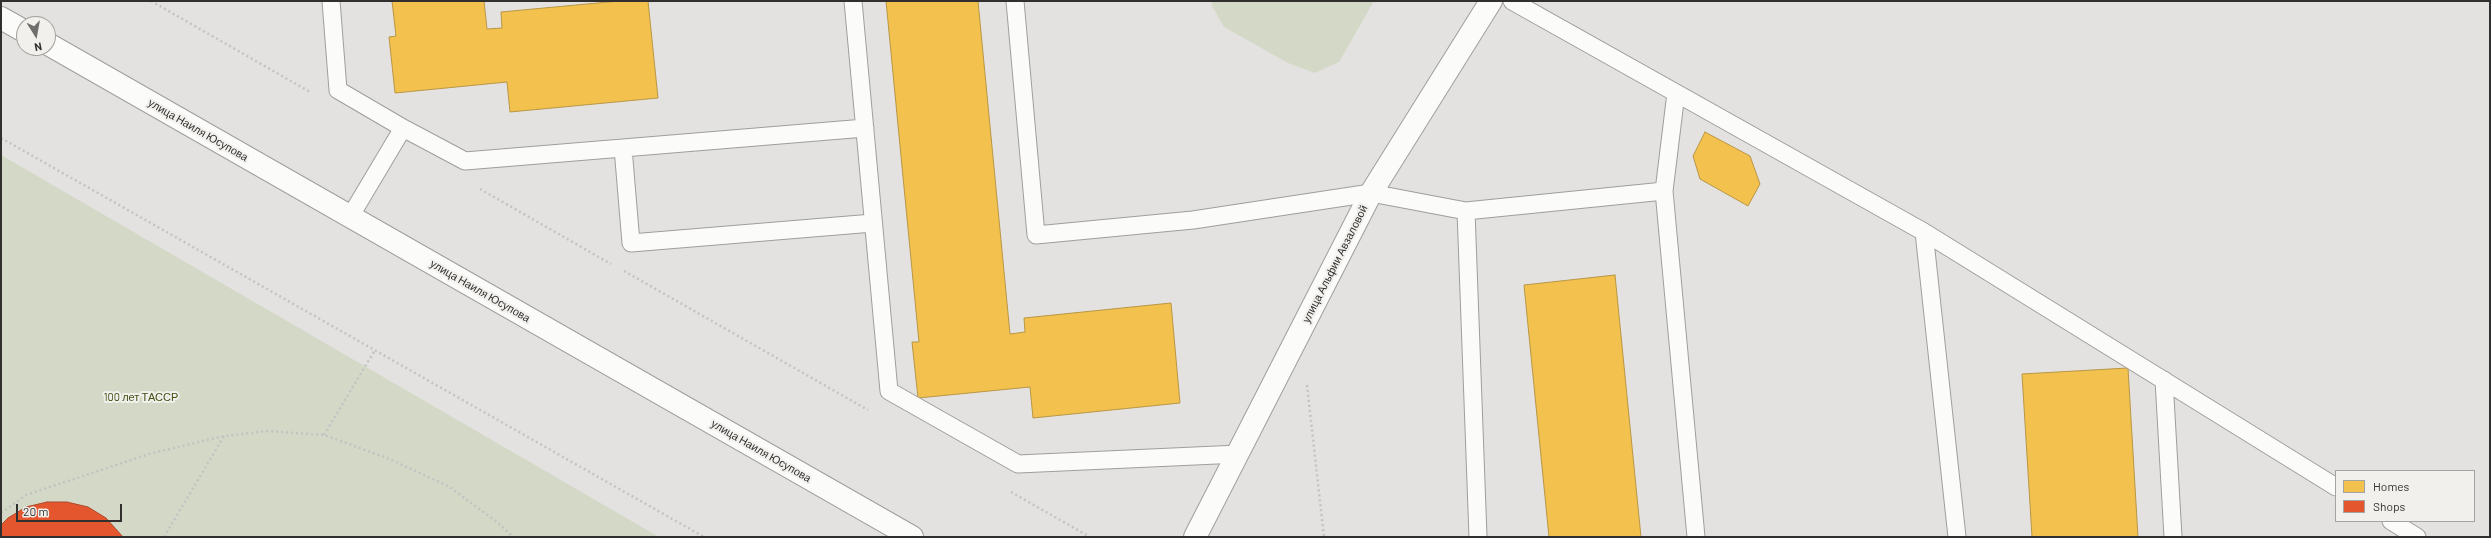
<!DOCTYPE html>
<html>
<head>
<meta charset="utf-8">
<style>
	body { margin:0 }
	#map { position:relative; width:2491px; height:538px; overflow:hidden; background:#e3e2e1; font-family:Barlow,sans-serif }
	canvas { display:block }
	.frame { position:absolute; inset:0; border:2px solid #31302f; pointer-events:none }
	.legend { position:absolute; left:2335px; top:470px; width:140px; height:52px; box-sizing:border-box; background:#f1f0ed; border:1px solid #a4a3a1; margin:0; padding:5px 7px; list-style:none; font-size:12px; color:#31302f }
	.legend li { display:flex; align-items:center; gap:8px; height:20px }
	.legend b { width:20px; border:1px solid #a4a3a1 }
	.north { position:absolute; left:16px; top:16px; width:40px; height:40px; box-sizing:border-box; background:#f1f0ed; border:1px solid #a4a3a1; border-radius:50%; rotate:169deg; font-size:11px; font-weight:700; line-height:16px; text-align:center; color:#31302f }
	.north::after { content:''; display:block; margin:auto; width:14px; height:18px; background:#6f6e6d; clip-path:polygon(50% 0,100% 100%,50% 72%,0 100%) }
	.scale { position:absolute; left:16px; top:504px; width:106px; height:18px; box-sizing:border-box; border:2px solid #31302f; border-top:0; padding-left:5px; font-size:12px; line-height:14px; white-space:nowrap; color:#31302f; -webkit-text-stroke:3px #f1f0ed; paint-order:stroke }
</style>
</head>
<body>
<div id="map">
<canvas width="2491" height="538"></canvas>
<div class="frame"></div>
<ul class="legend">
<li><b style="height:11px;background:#f2c14e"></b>Homes</li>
<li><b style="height:11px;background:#e4572e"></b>Shops</li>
</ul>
<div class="north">N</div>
<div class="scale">20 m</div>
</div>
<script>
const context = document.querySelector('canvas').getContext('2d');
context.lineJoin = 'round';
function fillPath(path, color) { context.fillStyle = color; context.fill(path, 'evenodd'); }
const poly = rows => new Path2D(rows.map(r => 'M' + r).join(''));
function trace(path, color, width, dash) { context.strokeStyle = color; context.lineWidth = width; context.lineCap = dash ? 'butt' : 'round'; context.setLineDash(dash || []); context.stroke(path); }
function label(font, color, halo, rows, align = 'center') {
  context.font = font + ' Barlow,sans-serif'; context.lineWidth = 4; context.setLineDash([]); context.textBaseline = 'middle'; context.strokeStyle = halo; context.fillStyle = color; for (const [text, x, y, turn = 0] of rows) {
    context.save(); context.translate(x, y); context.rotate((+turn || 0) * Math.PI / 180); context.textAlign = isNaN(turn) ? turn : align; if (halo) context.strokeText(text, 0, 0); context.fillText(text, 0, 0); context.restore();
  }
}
fillPath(poly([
	[1212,1,1374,1,1339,62,1315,73,1288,63,1224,27,1212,6],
	[1,155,659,537,1,537]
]), '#d3d9c6');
const homes = poly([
	[392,1,484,1,487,29,502,28,501,12,619,1,648,1,658,98,510,112,507,82,395,93,389,37,396,36,392,1],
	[886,1,978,1,1010,334,1025,332,1024,318,1171,303,1180,403,1033,418,1030,387,918,398,912,342,919,342,886,1],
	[1705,132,1750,156,1760,184,1748,206,1700,179,1693,156,1705,132],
	[1615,275,1641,537,1549,537,1524,285,1615,275],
	[2128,368,2138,537,2032,537,2022,374,2128,368]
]);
fillPath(homes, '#f2c14e');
trace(homes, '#b89645', 1);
const shops = poly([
	[47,502,67,502,88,507,106,518,123,537,1,537,1,525,8,518,26,507,47,502]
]);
fillPath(shops, '#e4572e');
trace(shops, '#ae4b2e', 1);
const lane = poly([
	[331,1,338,90,403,128,350,217],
	[853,1,889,391,1018,464,1239,454],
	[1015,1,1036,235,1193,220,1371,193,1466,211],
	[1512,1,1924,232,2336,487],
	[1676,93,1664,191,1696,537],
	[403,128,465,161,623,148],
	[865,128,623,148,631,243,873,223],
	[1924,232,1957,537],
	[2164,380,2173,537],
	[2391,521,2417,537],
	[1478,537,1466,211,1664,191]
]);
const street = poly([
	[1,18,24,31],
	[48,44,912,537],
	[1195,537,1371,193,1491,1]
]);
trace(lane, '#9f9e9d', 19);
trace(street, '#9f9e9d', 24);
trace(poly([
	[151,1,310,92],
	[1,138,704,537],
	[480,189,611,264],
	[624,271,868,410],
	[1307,385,1324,537],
	[324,435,375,350],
	[1011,492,1090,537],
	[1,513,26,495,149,454,224,436,268,431,324,435,387,458,448,486,497,522,513,537],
	[164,537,224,436]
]), '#c3c3c2', 2.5, [2, 3]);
trace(lane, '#fbfbfa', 17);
trace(street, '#fbfbfa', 22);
label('11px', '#31302f', '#f1f0ed', [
	["улица Наиля Юсупова",198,130,30],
	["улица Альфии Авзаловой",1335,264,-63],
	["улица Наиля Юсупова",480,291,30],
	["улица Наиля Юсупова",761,451,30]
]);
label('11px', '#415112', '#f1f0ed', [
	["100 лет ТАССР",141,397]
]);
</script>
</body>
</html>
